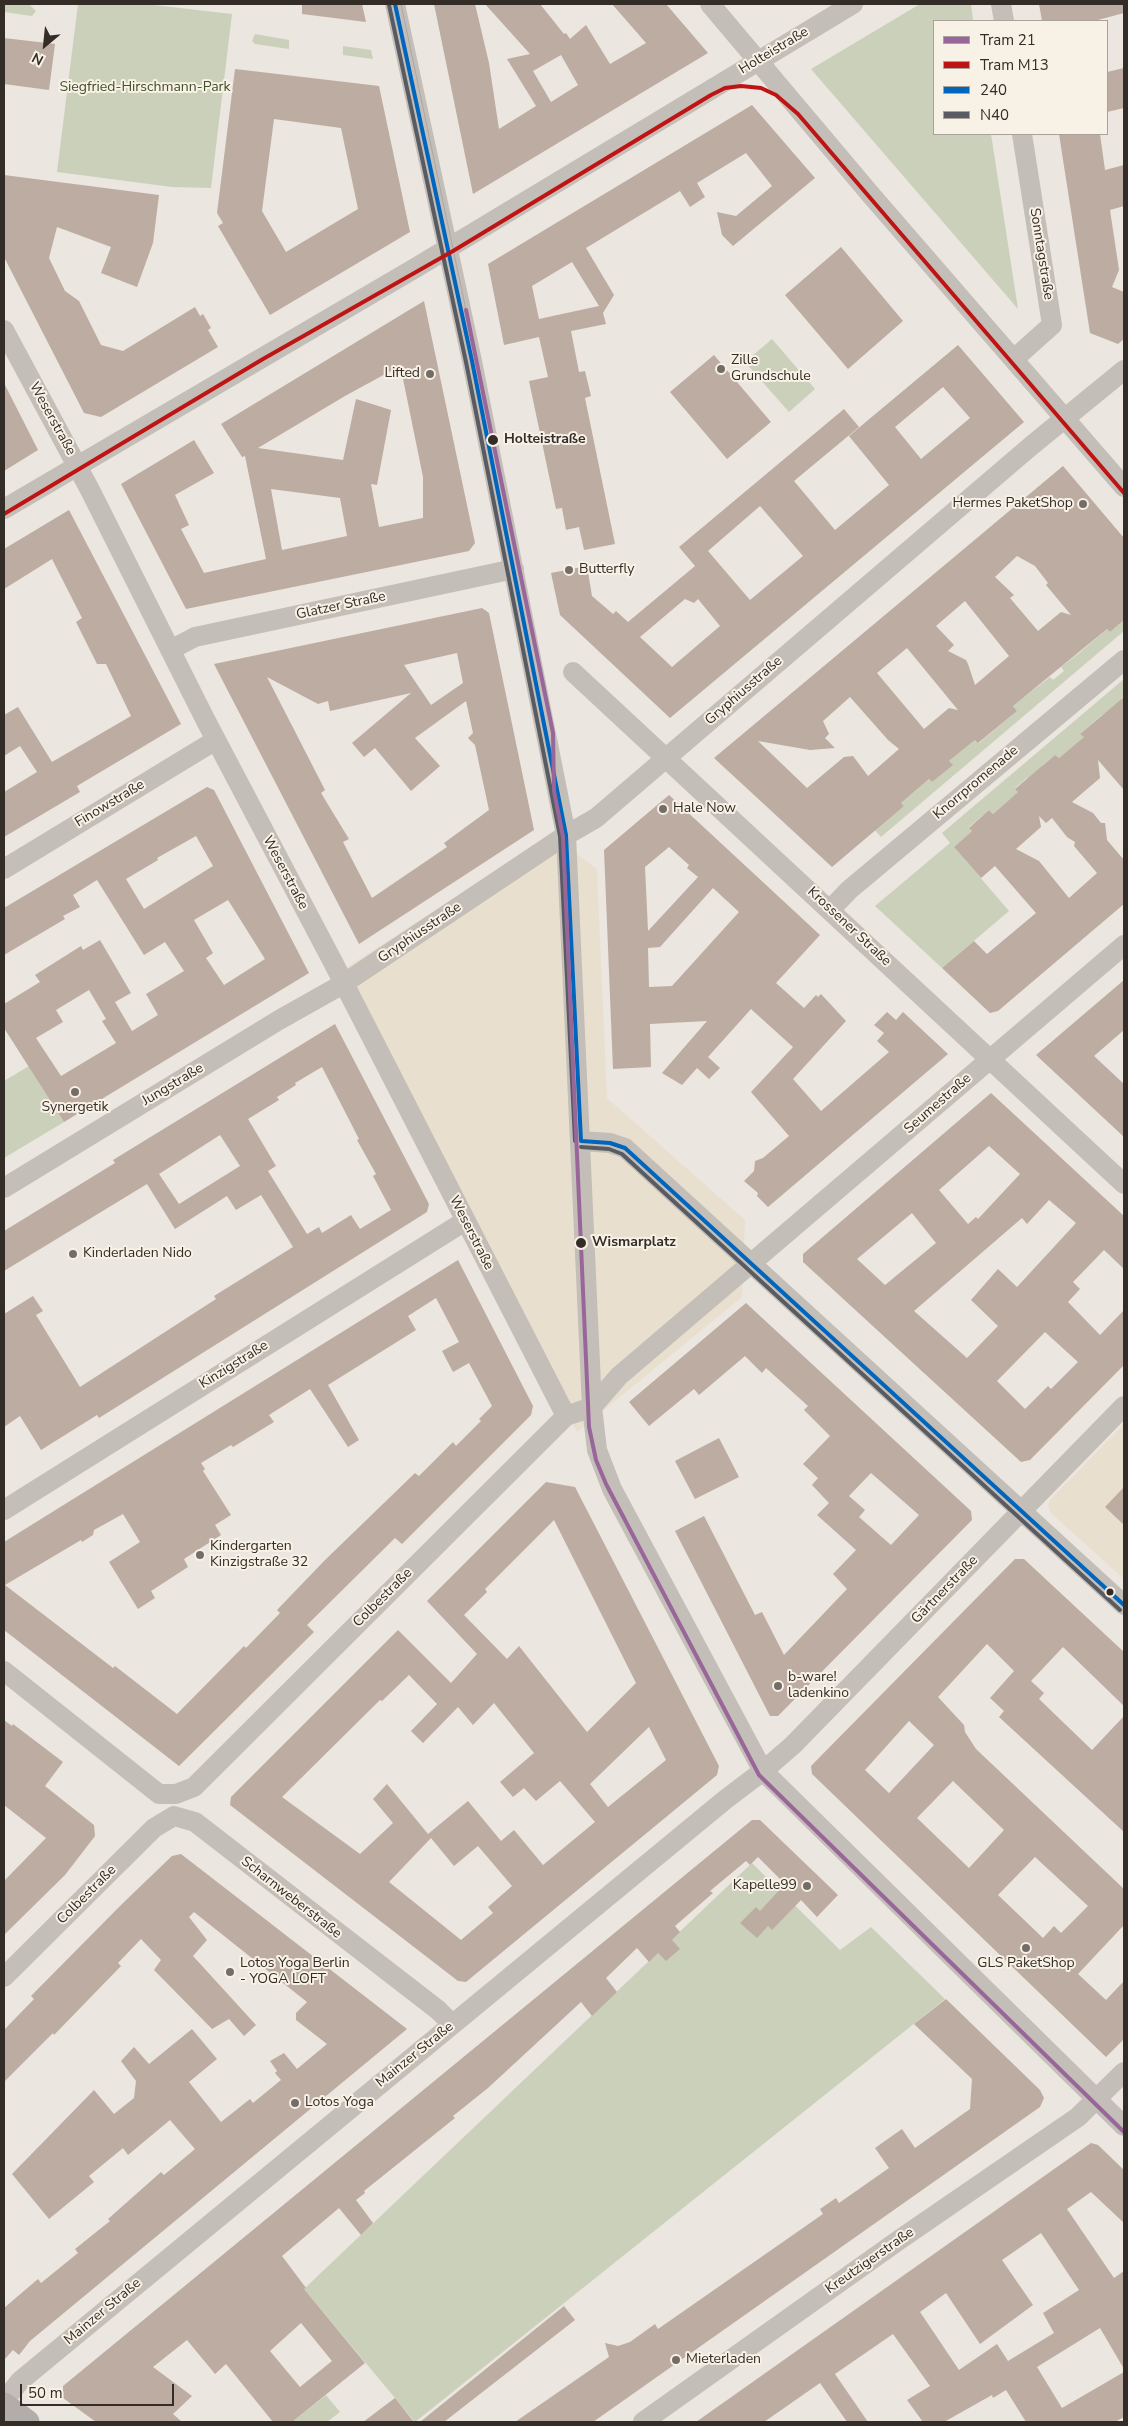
<!DOCTYPE html>
<html>
<head>
<meta charset="utf-8">
<style>
	body { margin:0 }
	#map { position:relative; width:1128px; height:2426px; overflow:hidden; background:#ebe6df; font-family:"Nunito Sans",sans-serif }
	canvas { display:block }
	.frame { position:absolute; inset:0; border:5px solid #342c27; pointer-events:none }
	.legend { position:absolute; left:933px; top:20px; width:175px; height:115px; box-sizing:border-box; background:#f8f1e6; border:1px solid #aaa29a; margin:0; padding:6px 9px; list-style:none; font-size:15px; color:#342c27 }
	.legend li { display:flex; align-items:center; gap:10px; height:25px }
	.legend b { width:25px; border:1px solid #aaa29a }
	.north { position:absolute; left:20px; top:20px; width:50px; height:50px; -webkit-text-stroke:4px #f8f1e6; paint-order:stroke; rotate:208deg; font-size:14px; font-weight:700; line-height:20px; text-align:center; color:#342c27 }
	.north::after { content:''; display:block; margin:auto; width:18px; height:22px; background:#342c27; clip-path:polygon(50% 0,100% 100%,50% 72%,0 100%) }
	.scale { position:absolute; left:20px; top:2384px; width:154px; height:22px; box-sizing:border-box; border:2px solid #342c27; border-top:0; padding-left:6px; font-size:15px; line-height:18px; white-space:nowrap; color:#342c27; -webkit-text-stroke:4px #f8f1e6; paint-order:stroke }
</style>
</head>
<body>
<div id="map">
<canvas width="1128" height="2426"></canvas>
<div class="frame"></div>
<ul class="legend">
<li><b style="height:6px;background:#969"></b>Tram 21</li>
<li><b style="height:6px;background:#be1414"></b>Tram M13</li>
<li><b style="height:6px;background:#0065bd"></b>240</li>
<li><b style="height:6px;background:#595b62"></b>N40</li>
</ul>
<div class="north">N</div>
<div class="scale">50 m</div>
</div>
<script>
const context = document.querySelector('canvas').getContext('2d');
context.lineJoin = 'round';
function fillPath(path, color) { context.fillStyle = color; context.fill(path, 'evenodd'); }
const poly = rows => new Path2D(rows.map(r => 'M' + r).join(''));
function trace(path, color, width, dash) { context.strokeStyle = color; context.lineWidth = width; context.lineCap = dash ? 'butt' : 'round'; context.setLineDash(dash || []); context.stroke(path); }
function label(font, color, halo, rows, align = 'center') {
  context.font = font + ' "Nunito Sans",sans-serif'; context.lineWidth = 4; context.setLineDash([]); context.textBaseline = 'middle'; context.strokeStyle = halo; context.fillStyle = color; for (const [text, x, y, turn = 0] of rows) {
    context.save(); context.translate(x, y); context.rotate((+turn || 0) * Math.PI / 180); context.textAlign = isNaN(turn) ? turn : align; if (halo) context.strokeText(text, 0, 0); context.fillText(text, 0, 0); context.restore();
  }
}
fillPath(poly([
	[4,4,30,5,36,11,32,16,4,12],
	[78,4,145,4,232,14,211,188,172,187,57,172],
	[920,4,971,4,973,21,934,21,934,134,991,134,1018,309,811,69],
	[255,34,289,40,289,49,255,44,252,41],
	[343,46,371,50,373,59,343,55],
	[772,339,815,389,789,412,745,362],
	[1124,620,1124,631,881,837,872,827,904,806,901,803,929,779,932,782,952,765,949,761,975,740,979,743,1017,711,1013,706,1020,700,1050,677,1053,680,1064,671,1061,667,1079,653,1107,629,1110,632],
	[1124,679,1124,696,1121,699,1124,704,1102,715,1081,733,1084,737,1059,758,1055,755,1044,764,1030,782,1027,778,1015,788,1018,792,993,814,989,810,969,827,972,831,954,847,1009,911,942,968,875,906,950,843,942,833],
	[29,1066,64,1122,4,1158,4,1081],
	[752,1863,840,1950,871,1927,945,1999,415,2422,304,2289],
	[326,2395,340,2412,327,2422,292,2422]
]), '#cbd0ba');
fillPath(poly([
	[552,835,597,869,607,1098,745,1220,742,1297,577,1432,347,967],
	[1124,1424,1124,1579,1051,1513,1048,1505,1050,1500]
]), '#e9dfcf');
fillPath(poly([
	[302,4,362,4,366,22,302,14],
	[434,4,475,4,489,63,499,129,536,106,507,59,530,54,485,4,540,4,564,34,566,33,570,39,586,25,610,64,646,43,612,4,666,4,708,53,473,194],
	[561,55,578,85,551,102,533,71],
	[1039,4,1124,4,1124,13,1094,21,1042,21],
	[4,38,55,44,49,90,4,84],
	[1124,68,1124,108,1107,112,1107,72],
	[235,69,379,86,410,232,270,315,218,226,223,223,217,213],
	[274,119,341,128,358,209,286,252,262,211],
	[752,105,815,178,733,246,722,235,717,212,736,216,772,186,746,153,697,183,705,197,690,207,680,191,586,248,614,295,603,313,606,324,571,331,579,372,585,371,591,396,585,398,615,544,584,550,579,527,566,530,562,508,556,509,529,381,548,377,539,337,504,345,488,264],
	[572,262,599,306,539,319,532,286],
	[1059,134,1100,134,1105,170,1124,165,1124,206,1110,210,1119,270,1112,287,1124,292,1124,339,1118,344,1090,333],
	[4,175,159,195,153,243,137,287,101,273,111,247,57,227,49,258,65,291,79,301,101,345,123,351,195,307,200,316,203,314,211,328,208,330,218,347,101,417,84,413,4,257],
	[841,247,903,321,848,369,785,295],
	[424,301,475,543,469,551,186,609,121,484,194,440,214,473,175,495,189,525,181,529,204,573,266,559,245,456,242,457,221,424],
	[400,364,423,477,423,518,379,527,371,484,377,485,391,410,356,399,343,460,258,448,345,396,400,366],
	[271,489,340,498,347,536,282,550],
	[958,345,1024,422,670,718,560,615,551,573,587,566,592,596,613,614,616,611,628,622,695,566,679,547,844,409,859,427,794,481,835,530,889,485,849,436],
	[943,387,970,418,921,459,895,427],
	[760,506,803,556,750,600,708,551],
	[685,599,694,603,698,599,720,626,672,667,640,637],
	[714,355,771,422,727,459,670,392],
	[4,383,38,450,4,471],
	[1063,466,1124,538,1124,620,1110,632,1107,629,1013,706,1017,711,978,743,975,740,949,761,953,765,932,782,929,779,901,803,904,806,832,867,714,758],
	[1017,556,1035,566,1048,583,1046,585,1071,615,1061,612,1038,631,1010,598,1014,595,995,577],
	[965,601,1009,656,975,685,968,664,966,660,948,651,954,645,936,626],
	[907,648,958,710,949,708,924,729,877,673],
	[850,697,888,740,899,749,868,776,853,756,844,757,807,788,758,741,810,750,835,748,825,738,829,734,823,721],
	[69,510,181,724,77,786,80,792,4,837,4,792,37,772,20,746,4,756,4,715,18,707,52,762,131,716,106,664,97,664,76,622,82,618,52,559,4,589,4,549],
	[482,608,489,613,534,830,359,944,214,664],
	[457,653,463,683,431,705,404,665],
	[267,677,318,704,328,701,330,711,411,693,352,743,364,757,375,748,411,791,440,766,415,738,466,701,473,733,468,738,475,745,489,810,444,843,447,847,372,898,343,842,349,839,321,793,325,790],
	[1124,697,1124,790,1098,760,1100,778,1072,802,1093,813,1101,823,1105,823,1107,840,1124,860,1124,904,998,1011,990,1013,942,968,974,941,987,954,1036,913,995,866,981,878,954,847,972,831,969,828,989,810,993,814,1018,792,1015,789,1055,755,1059,758,1084,737,1080,734],
	[1039,816,1046,823,1052,818,1067,837,1075,842,1074,846,1097,873,1069,898,1039,861,1016,849,1041,827],
	[207,787,214,790,309,973,64,1122,4,1028,4,1004,40,982,35,975,81,946,83,950,100,940,131,993,115,1002,132,1031,158,1015,146,994,184,971,165,942,144,955,97,880,73,895,80,907,63,916,65,919,4,955,4,908],
	[196,836,213,866,144,909,126,879,158,860,157,858],
	[228,900,265,959,224,985,206,958,213,953,194,920],
	[89,990,106,1019,102,1021,116,1043,61,1076,36,1038,63,1022,56,1010],
	[669,795,820,935,776,983,804,1008,816,995,818,997,821,994,846,1021,793,1079,821,1111,889,1052,877,1041,884,1033,874,1025,887,1012,896,1020,903,1012,948,1054,768,1207,757,1196,758,1193,744,1181,754,1171,755,1161,763,1158,789,1136,751,1092,793,1047,751,1009,708,1057,720,1068,709,1079,697,1068,682,1085,662,1073,707,1021,650,1024,651,1067,613,1069,604,850],
	[669,847,689,865,687,868,698,877,648,931,645,867],
	[713,888,739,912,672,986,649,987,648,948,660,947],
	[1124,980,1124,1030,1094,1056,1124,1084,1124,1137,1036,1055],
	[335,1024,429,1204,427,1212,99,1418,97,1415,41,1450,20,1416,4,1427,4,1314,33,1296,43,1311,36,1315,80,1387,216,1299,214,1296,293,1247,261,1195,236,1210,227,1196,175,1229,147,1184,4,1271,4,1231,115,1163,113,1160],
	[322,1067,359,1139,357,1140,376,1174,373,1176,391,1210,360,1229,351,1215,322,1233,319,1227,307,1234,268,1171,276,1166,248,1119,279,1100,277,1097,296,1085,295,1083],
	[220,1135,240,1166,179,1204,159,1174],
	[991,1093,1124,1216,1124,1269,1104,1250,1073,1282,1080,1289,1068,1302,1100,1335,1124,1310,1124,1365,1030,1460,1021,1462,803,1262,803,1254],
	[989,1146,1020,1174,978,1219,976,1217,968,1224,939,1190],
	[1049,1200,1076,1223,1017,1287,998,1269,971,1300,998,1326,967,1358,914,1311,1022,1218,1027,1224],
	[912,1213,936,1243,885,1285,857,1259],
	[1045,1332,1078,1362,1051,1389,1048,1386,1025,1409,997,1381],
	[458,1260,533,1406,531,1415,402,1544,395,1538,307,1625,314,1632,179,1766,4,1630,4,1542],
	[436,1298,459,1342,442,1351,453,1372,469,1363,492,1406,479,1419,481,1421,456,1446,453,1442,419,1476,415,1473,325,1560,277,1610,280,1613,246,1648,244,1646,177,1714,115,1666,113,1668,5,1585,81,1540,82,1542,93,1535,94,1530,123,1514,140,1542,109,1562,138,1609,155,1598,151,1591,188,1567,184,1559,221,1535,215,1525,231,1515,203,1471,205,1469,201,1463,231,1445,233,1447,274,1422,269,1415,310,1389,348,1447,359,1440,328,1385,416,1330,408,1316],
	[746,1303,971,1511,972,1520,778,1716,770,1716,675,1531,704,1516,755,1615,762,1612,784,1655,847,1589,833,1574,856,1550,817,1515,829,1503,812,1485,818,1478,803,1464,830,1436,804,1410,808,1406,766,1368,762,1373,745,1356,699,1395,694,1389,649,1426,629,1402],
	[871,1473,919,1515,891,1545,859,1517,865,1510,849,1496],
	[719,1438,739,1477,695,1499,675,1461],
	[546,1482,575,1487,719,1766,717,1775,466,1982,458,1981,230,1805,231,1797,398,1630,451,1683,477,1654,427,1601],
	[554,1520,636,1683,587,1732,519,1646,507,1659,464,1615,487,1592,485,1589],
	[409,1675,437,1704,411,1731,423,1743,458,1707,473,1725,494,1703,534,1753,500,1782,513,1797,524,1788,536,1801,560,1781,595,1822,543,1865,514,1830,501,1841,468,1801,428,1834,387,1784,373,1799,393,1823,360,1854,282,1797,380,1700,382,1701],
	[649,1727,666,1760,608,1807,590,1784],
	[431,1838,454,1866,478,1846,512,1886,488,1907,493,1913,461,1940,389,1882],
	[1124,1487,1124,1525,1105,1507],
	[1015,1559,1024,1559,1124,1652,1124,1706,1063,1647,1031,1681,1044,1693,1039,1699,1092,1750,1124,1716,1124,1832,999,1717,1004,1711,990,1698,1014,1671,987,1644,938,1697,964,1725,965,1732,976,1749,1124,1889,1124,1925,1078,1974,1106,2000,1124,1981,1124,2039,1106,2057,812,1774,811,1766],
	[909,1721,934,1745,889,1793,865,1770],
	[953,1781,1004,1830,969,1868,917,1818],
	[1035,1857,1088,1906,1061,1933,1054,1926,1043,1938,998,1895],
	[4,1720,12,1726,13,1724,63,1762,45,1786,94,1825,95,1836,65,1875,4,1935,4,1881,46,1838,4,1805],
	[752,1820,760,1820,838,1895,817,1917,801,1900,772,1930,768,1926,757,1938,740,1923,756,1907,760,1911,785,1884,758,1857,750,1865,746,1861,710,1891,713,1893,675,1926,680,1932,672,1940,680,1949,666,1961,658,1953,649,1962,637,1948,606,1978,617,1992,592,2016,581,2002,488,2088,453,2116,455,2118,364,2191,365,2193,356,2200,373,2223,361,2235,339,2208,282,2256,306,2288,304,2289,365,2363,292,2422,273,2422,226,2364,215,2374,187,2340,153,2367,192,2396,173,2414,182,2422,96,2422,63,2398,63,2386],
	[301,2323,332,2361,300,2387,270,2351],
	[181,1854,407,2029,30,2341,19,2355,13,2350,4,2360,4,2308,38,2279,41,2283,78,2253,75,2249,110,2221,108,2219,161,2172,164,2175,195,2149,170,2120,128,2155,123,2148,89,2176,94,2182,49,2219,12,2174,94,2090,114,2114,134,2098,136,2081,121,2061,134,2047,149,2064,192,2029,217,2059,189,2082,221,2122,250,2099,253,2103,281,2080,275,2073,277,2071,270,2061,284,2053,297,2069,327,2044,296,2020,296,2013,307,2002,194,1912,189,1917,207,1940,193,1956,256,2025,244,2036,229,2019,212,2029,154,1970,161,1960,141,1939,118,1963,121,1966,54,2035,53,2033,4,2082,4,2030,34,1999,31,1996,123,1903,172,1856],
	[946,1999,1040,2090,1044,2098,1040,2107,593,2422,515,2422,609,2357,605,2343,618,2346,630,2342,655,2324,658,2329,823,2214,820,2209,836,2198,839,2203,889,2168,875,2148,902,2129,915,2148,970,2109,972,2079,914,2024],
	[1091,2143,1098,2145,1124,2170,1124,2223,1091,2192,1067,2209,1114,2278,1124,2271,1124,2369,1100,2328,1037,2367,1062,2408,1124,2372,1124,2417,1115,2422,1026,2422,1006,2390,993,2398,992,2395,944,2422,923,2422,907,2400,930,2386,893,2334,835,2374,868,2422,847,2422,820,2383,764,2422,696,2422],
	[1041,2233,1079,2290,1043,2313,1054,2333,1008,2361,997,2344,959,2370,920,2312,946,2293,980,2344,1033,2305,1002,2260],
	[564,2306,575,2320,444,2422,420,2422],
	[395,2398,414,2422,363,2422]
]), '#bdaca2');
trace(poly([
	[395,4,472,361,566,835,592,1407,597,1450,612,1489,763,1771,1124,2126],
	[710,4,871,195,1124,487],
	[1001,4,1004,21],
	[4,330,90,490,206,721,334,964,566,1416],
	[1014,359,1052,325,1022,134],
	[4,509,417,267,853,4],
	[170,650,195,637,514,569],
	[573,672,1124,1184],
	[4,869,216,740],
	[830,910,849,890,1124,660],
	[581,1141,610,1143,625,1148,1124,1605],
	[4,1188,279,1020,343,984,563,837,596,818,1031,446,1124,370],
	[4,1510,465,1221],
	[4,1671,159,1794,176,1794,194,1787,566,1416,592,1407,619,1376,1124,945],
	[4,1977,154,1828,174,1816,195,1822,438,2010,452,2024],
	[4,2401,20,2381,726,1799,763,1771,793,1745,1124,1406],
	[643,2422,899,2240,1078,2117,1124,2072]
]), '#c4beb8', 20);
trace(poly([
	[4,2405,27,2422]
]), '#b2ada8', 25);
trace(poly([
	[401,4,466,310]
]), '#aba7a3', 1);
trace(poly([
	[395,4,472,361,566,835,581,1141],
	[581,1141,610,1143,625,1148,1124,1605]
]), '#0065bd', 4);
trace(poly([
	[389,5,466,362,560,836,575,1141],
	[581,1147,609,1149,622,1154,1120,1610]
]), '#595b62', 4);
trace(poly([
	[466,310,553,733,554,791,563,837,589,1427,596,1460,606,1484,759,1775,1124,2132]
]), '#969', 4);
trace(poly([
	[4,514,263,359,453,251,711,95,725,88,741,86,761,88,776,95,798,114,1124,493]
]), '#be1414', 4);
for (const [x, y, r, color] of [
	[721,369,5,"#746d67"],
	[430,374,5,"#746d67"],
	[493,440,6,"#342c27"],
	[1083,504,5,"#746d67"],
	[569,570,5,"#746d67"],
	[663,809,5,"#746d67"],
	[75,1092,5,"#746d67"],
	[581,1243,6,"#342c27"],
	[73,1254,5,"#746d67"],
	[200,1555,5,"#746d67"],
	[1110,1592,4.5,"#342c27"],
	[778,1686,5,"#746d67"],
	[807,1886,5,"#746d67"],
	[1026,1948,5,"#746d67"],
	[230,1972,5,"#746d67"],
	[295,2103,5,"#746d67"],
	[676,2360,5,"#746d67"]
]) { const dot = new Path2D(); dot.arc(x, y, r, 0, 2 * Math.PI); context.fillStyle = color; context.fill(dot); trace(dot, '#f8f1e6', 2); }
label('14px', '#342c27', '#f8f1e6', [
	["Holteistraße",774,51,-31],
	["Sonntagstraße",1041,254,81],
	["Weserstraße",52,419,61],
	["Glatzer Straße",341,606,-12],
	["Gryphiusstraße",744,691,-41],
	["Knorrpromenade",976,783,-40],
	["Finowstraße",110,804,-31],
	["Weserstraße",285,873,62],
	["Krossener Straße",849,927,43],
	["Gryphiusstraße",420,933,-34],
	["Jungstraße",173,1085,-31],
	["Seumestraße",938,1104,-41],
	["Weserstraße",471,1233,63],
	["Kinzigstraße",234,1365,-32],
	["Gärtnerstraße",945,1590,-46],
	["Colbestraße",383,1598,-45],
	["Colbestraße",87,1895,-45],
	["Scharnweberstraße",291,1898,38],
	["Mainzer Straße",415,2055,-39],
	["Kreutzigerstraße",870,2261,-35],
	["Mainzer Straße",103,2312,-40]
]);
label('14px', '#41512c', '#f8f1e6', [
	["Siegfried-Hirschmann-Park",145,88]
]);
label('14px', '#342c27', '#f8f1e6', [
	["Zille",731,361],
	["Grundschule",731,377],
	["Lifted",420,374,"right"],
	["Hermes PaketShop",1073,504,"right"],
	["Butterfly",579,570],
	["Hale Now",673,809],
	["Synergetik",75,1108,"center"],
	["Kinderladen Nido",83,1254],
	["Kindergarten",210,1547],
	["Kinzigstraße 32",210,1563],
	["b-ware!",788,1678],
	["ladenkino",788,1694],
	["Kapelle99",797,1886,"right"],
	["Lotos Yoga Berlin",240,1964],
	["- YOGA LOFT",240,1980],
	["GLS PaketShop",1026,1964,"center"],
	["Lotos Yoga",305,2103],
	["Mieterladen",686,2360]
], 'left');
label('bold 14px', '#342c27', '#f8f1e6', [
	["Holteistraße",504,440],
	["Wismarplatz",592,1243]
], 'left');
</script>
</body>
</html>
